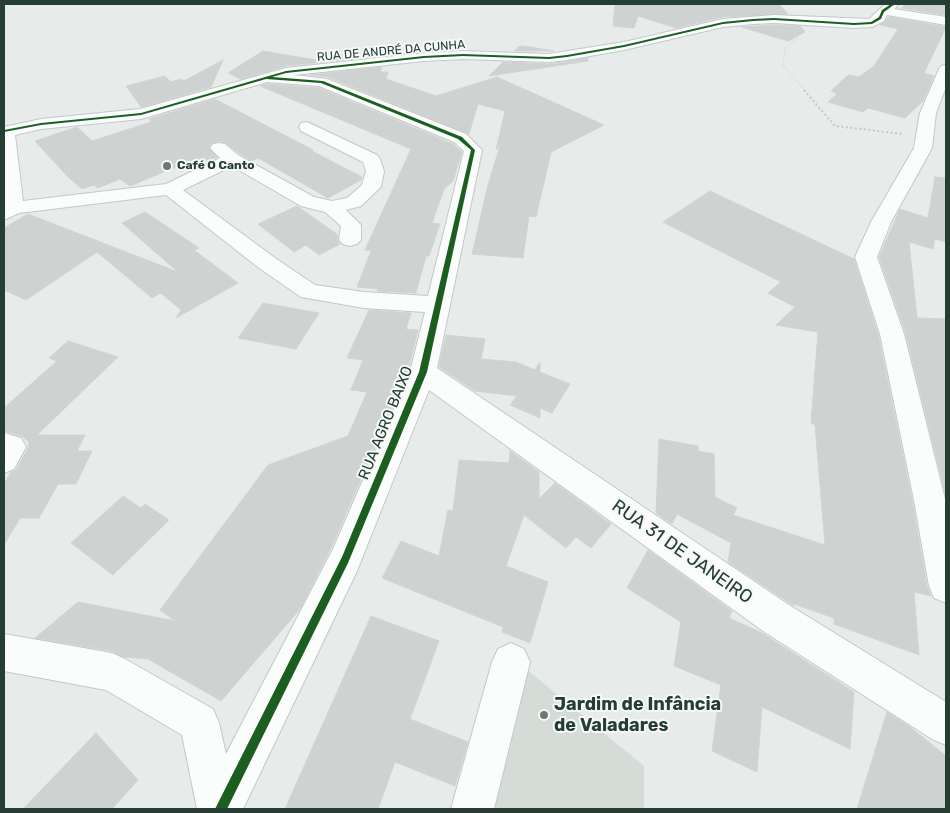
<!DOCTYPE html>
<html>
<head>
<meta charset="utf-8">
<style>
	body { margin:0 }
	#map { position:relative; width:950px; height:813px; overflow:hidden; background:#e7ebe9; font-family:Rubik,sans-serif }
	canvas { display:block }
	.frame { position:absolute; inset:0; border:5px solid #263d34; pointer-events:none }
</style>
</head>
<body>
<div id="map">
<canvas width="950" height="813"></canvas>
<div class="frame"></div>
</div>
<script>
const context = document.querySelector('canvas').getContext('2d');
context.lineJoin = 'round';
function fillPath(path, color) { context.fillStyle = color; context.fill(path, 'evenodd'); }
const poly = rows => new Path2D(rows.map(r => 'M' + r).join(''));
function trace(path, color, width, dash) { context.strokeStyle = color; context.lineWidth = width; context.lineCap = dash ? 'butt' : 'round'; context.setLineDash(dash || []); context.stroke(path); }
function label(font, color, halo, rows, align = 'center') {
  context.font = font + ' Rubik,sans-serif'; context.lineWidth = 4; context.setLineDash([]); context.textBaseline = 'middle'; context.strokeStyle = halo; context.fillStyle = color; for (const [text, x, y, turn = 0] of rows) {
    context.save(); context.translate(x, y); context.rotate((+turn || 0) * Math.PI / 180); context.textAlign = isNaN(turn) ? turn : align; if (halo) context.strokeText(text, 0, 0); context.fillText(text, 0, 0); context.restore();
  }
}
fillPath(poly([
	[520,664,644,766,644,809,483,809]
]), '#d5dcd8');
const building = poly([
	[615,4,779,4,788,14,723,17,676,28,638,16,634,28,613,26,615,4],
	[907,4,946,5,946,15,901,8,907,4],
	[889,17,946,27,924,73,934,76,923,101,905,118,868,108,863,112,828,102,837,94,831,91,848,75,859,77,874,66,898,29,880,25,889,17],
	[774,25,800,26,805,32,788,41,741,27,774,25],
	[520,46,530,47,554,51,514,51,520,46],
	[263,51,316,60,321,54,362,56,362,58,286,66,241,79,228,73,263,51],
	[588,58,588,61,489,76,503,62,549,64,588,58],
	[223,60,211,87,141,107,126,86,165,76,171,82,180,79,184,81,223,60],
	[382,67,380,72,388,72,386,79,436,96,497,77,604,125,551,152,536,217,529,216,523,258,472,254,488,185,500,146,496,150,505,111,478,104,469,134,328,77,310,75,382,67],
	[267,84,319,88,453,144,462,152,453,181,444,189,432,223,440,224,429,256,426,256,416,293,377,291,378,289,357,287,371,251,365,250,411,149,260,86,267,84],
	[215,99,313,150,312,151,362,177,361,180,328,198,258,158,252,161,239,153,226,143,219,141,212,143,208,148,217,157,202,164,195,159,130,186,120,179,98,188,94,185,82,189,68,177,35,141,77,127,92,141,151,122,149,119,215,99],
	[935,177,946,178,946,242,935,239,933,249,909,242,917,318,946,319,946,496,906,334,879,257,900,209,928,218,935,177],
	[710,191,854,259,878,334,912,500,927,586,931,596,914,592,919,655,834,624,834,618,794,604,794,606,728,562,731,543,677,514,672,524,656,513,659,439,698,446,698,451,714,454,715,497,737,508,733,515,825,545,815,425,811,423,818,332,776,325,795,307,768,293,781,282,663,222,710,191],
	[297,206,338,235,337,240,340,244,319,255,306,245,294,252,258,224,297,206],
	[145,212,199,248,194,250,238,283,176,318,181,310,161,293,152,298,97,252,26,300,4,290,4,228,28,214,178,272,122,223,145,212],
	[263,303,319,313,296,349,238,338,263,303],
	[369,310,411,313,406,329,418,330,408,371,331,548,300,609,221,701,148,659,124,657,112,651,35,638,78,602,175,621,160,610,268,465,348,436,367,392,351,390,363,360,347,358,369,310],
	[446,335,485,339,481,359,516,362,535,370,540,362,540,372,570,384,552,413,540,408,540,418,510,405,517,396,475,391,439,367,446,335],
	[68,341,118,357,37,435,85,435,77,451,92,451,76,484,58,484,39,518,20,518,4,545,4,484,11,472,16,470,28,448,29,442,22,436,4,431,4,408,57,361,49,358,68,341],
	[510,451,539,472,539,499,555,483,611,524,591,548,576,537,566,548,524,515,506,566,548,582,530,643,502,632,503,627,382,578,401,541,439,556,448,510,453,511,459,460,509,463,510,451],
	[123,496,141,508,145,504,169,520,113,575,71,543,123,496],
	[648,550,732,611,729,618,762,633,854,692,850,749,762,707,757,772,712,751,721,685,674,666,681,622,627,588,648,550],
	[371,616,439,641,410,719,468,742,455,786,395,762,378,809,285,809,371,616],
	[887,712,910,727,946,756,946,809,857,809,887,712],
	[96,733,138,780,112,809,23,809,96,733]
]);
fillPath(building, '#ced2d0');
trace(building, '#d0d4d2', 1);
const minor = poly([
	[885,4,899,4,894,9,946,17,946,25,887,15,884,21,872,27,854,28,774,23,753,24,723,27,624,50,567,60,549,62,463,59,424,61,294,75,327,79,466,134,482,150,437,368,789,605,946,702,946,745,932,739,763,631,429,390,357,571,243,809,197,809,182,735,106,690,4,671,4,634,112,653,125,659,213,709,219,723,226,754,333,549,410,372,425,312,364,308,301,297,259,268,166,195,19,213,4,220,4,127,41,119,140,109,286,68,424,53,463,51,549,54,624,42,723,19,774,15,869,19,885,4],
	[267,82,319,86,454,142,464,151,428,296,364,292,315,285,275,258,183,190,232,166,301,206,325,212,341,226,339,240,343,244,350,246,357,244,361,240,361,225,346,210,361,206,381,187,384,171,380,159,377,155,307,122,301,123,299,127,301,131,363,162,366,171,362,185,347,198,332,201,314,197,238,155,225,144,219,143,213,144,210,148,220,158,166,184,23,201,15,135,41,129,141,119,267,82],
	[946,65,946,87,936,113,932,148,891,222,877,257,904,334,946,503,946,603,934,598,929,586,914,500,880,334,855,257,871,222,914,148,920,113,939,69,941,66,946,65],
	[4,433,21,438,26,447,14,469,4,473,4,433],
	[511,643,524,649,530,662,494,809,451,809,492,662,498,649,511,643]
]);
trace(minor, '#c4c8c6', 2);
trace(poly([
	[798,38,785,48,783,65,805,91]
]), '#c3cac6', 1, [1, 2]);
trace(poly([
	[804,90,835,126,904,134]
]), '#c3cac6', 2, [2, 2.5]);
fillPath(minor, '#fbfcfc');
fillPath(poly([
	[891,4,895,4,884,12,881,19,872,24,854,25,774,20,753,21,723,24,624,47,567,57,549,59,463,56,424,58,286,73,272,77,323,81,462,137,475,150,427,372,348,563,227,809,215,809,342,557,419,372,471,150,458,139,321,83,266,79,141,115,41,125,4,132,4,130,41,123,141,113,286,71,424,56,463,54,549,57,567,55,624,45,723,22,753,19,774,18,854,23,871,22,879,17,882,10,891,4]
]), '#1b5e20');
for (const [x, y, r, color] of [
	[167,166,5,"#6a7a73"],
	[544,715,5,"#6a7a73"]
]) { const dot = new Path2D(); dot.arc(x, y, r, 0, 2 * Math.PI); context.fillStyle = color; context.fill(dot); trace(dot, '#f5f9f7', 2); }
label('12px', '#263d34', '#f5f9f7', [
	["RUA DE ANDRÉ DA CUNHA",391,51,-5]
]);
label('bold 12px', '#263d34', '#f5f9f7', [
	["Café O Canto",177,166]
], 'left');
label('15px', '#263d34', '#f5f9f7', [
	["RUA AGRO BAIXO",386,423,-68]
]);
label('18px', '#263d34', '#f5f9f7', [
	["RUA 31 DE JANEIRO",682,552,35]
]);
label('bold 18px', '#263d34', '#f5f9f7', [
	["Jardim de Infância",554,705],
	["de Valadares",554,726]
], 'left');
</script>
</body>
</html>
